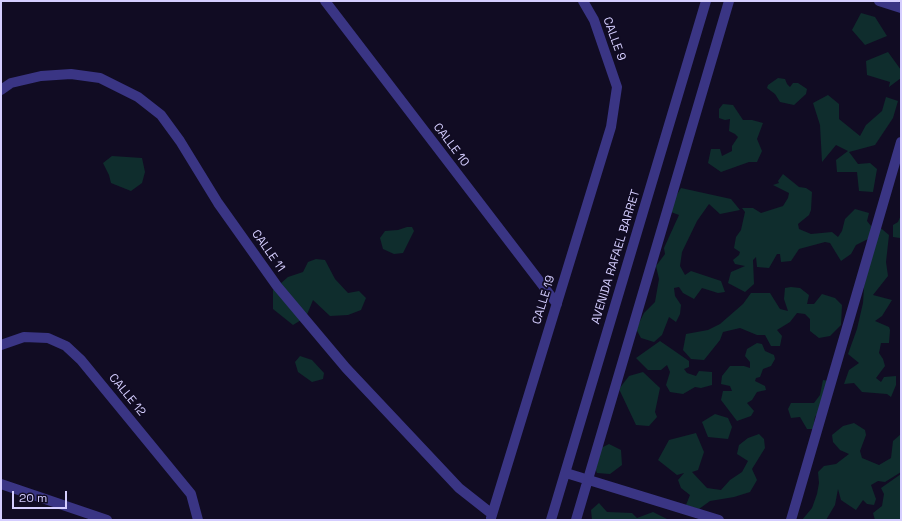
<!DOCTYPE html>
<html>
<head>
<meta charset="utf-8">
<style>
	body { margin:0 }
	#map { position:relative; width:902px; height:521px; overflow:hidden; background:#110c23; font-family:"Space Grotesk",sans-serif }
	canvas { display:block }
	.frame { position:absolute; inset:0; border:2px solid #d5ceff; pointer-events:none }
	.scale { position:absolute; left:12px; top:491px; width:55px; height:18px; box-sizing:border-box; border:2px solid #d5ceff; border-top:0; padding-left:5px; font-size:12px; line-height:14px; white-space:nowrap; color:#d5ceff; -webkit-text-stroke:3px #110c23; paint-order:stroke }
</style>
</head>
<body>
<div id="map">
<canvas width="902" height="521"></canvas>
<div class="frame"></div>
<div class="scale">20 m</div>
</div>
<script>
const context = document.querySelector('canvas').getContext('2d');
context.lineJoin = 'round';
function fillPath(path, color) { context.fillStyle = color; context.fill(path, 'evenodd'); }
const poly = rows => new Path2D(rows.map(r => 'M' + r).join(''));
function trace(path, color, width, dash) { context.strokeStyle = color; context.lineWidth = width; context.lineCap = dash ? 'butt' : 'round'; context.setLineDash(dash || []); context.stroke(path); }
function label(font, color, halo, rows, align = 'center') {
  context.font = font + ' "Space Grotesk",sans-serif'; context.lineWidth = 3.5; context.setLineDash([]); context.textBaseline = 'middle'; context.strokeStyle = halo; context.fillStyle = color; for (const [text, x, y, turn = 0] of rows) {
    context.save(); context.translate(x, y); context.rotate((+turn || 0) * Math.PI / 180); context.textAlign = isNaN(turn) ? turn : align; if (halo) context.strokeText(text, 0, 0); context.fillText(text, 0, 0); context.restore();
  }
}
fillPath(poly([
	[861,13,875,17,887,36,865,45,852,30],
	[888,52,901,70,901,78,889,87,890,82,867,75,866,61],
	[778,78,785,79,787,84,790,87,793,83,798,83,807,89,806,94,794,105,780,102,775,94,767,88,768,85],
	[828,95,839,104,839,119,860,136,866,125,882,111,886,97,898,101,893,118,875,145,849,152,858,164,870,163,877,169,873,192,859,191,857,172,837,172,836,160,848,151,836,145,822,162,820,125,813,103],
	[723,104,733,105,743,120,752,120,763,123,757,139,762,151,757,162,749,162,721,172,708,163,711,149,720,149,722,156,732,151,732,146,738,137,735,134,729,131,730,119,725,120,719,118,719,109],
	[112,156,142,158,145,172,142,183,131,191,111,183,109,175,103,163],
	[783,174,799,187,806,188,812,192,811,210,809,215,798,224,799,229,811,234,832,232,838,237,842,231,845,219,855,209,869,213,867,221,871,226,870,238,856,245,851,254,841,261,830,243,825,242,799,249,791,261,781,262,780,254,777,254,769,268,757,267,756,257,753,260,754,284,745,292,728,283,731,272,745,266,735,264,733,260,739,255,740,252,734,248,736,237,741,230,745,212,742,208,753,208,761,213,783,206,788,198,789,193,773,185,779,183,778,181],
	[681,188,731,199,740,210,720,214,709,204,697,221,682,252,680,266,685,275,691,271,721,281,725,292,718,293,702,288,694,299,683,293,679,287,674,288,675,296,681,305,680,314,676,322,669,317,662,335,654,342,641,338,636,329,644,313,655,302,659,279,656,266,665,254,664,248,679,215,671,212,673,201],
	[901,215,901,236,900,238,893,237,893,225,898,222],
	[877,225,889,235,886,262,888,276,873,295,892,300,882,316,875,321,889,327,890,330,889,343,881,343,879,353,883,359,885,366,876,378,881,382,884,377,896,376,896,385,891,397,887,394,862,392,854,383,844,384,849,370,859,363,848,354,857,329,863,303,865,272],
	[407,227,412,227,414,231,403,253,394,254,383,249,380,238,385,231,398,230],
	[316,259,325,260,335,279,348,293,359,291,366,298,361,310,348,315,330,316,313,300,306,317,293,325,273,309,273,290,288,277,303,272,308,262],
	[791,287,800,288,809,295,807,304,814,304,822,294,835,298,842,305,841,325,830,336,819,338,810,331,810,319,805,314,797,313,790,322,777,330,782,336,780,346,771,346,765,335,757,335,740,328,723,332,720,340,704,360,691,359,683,350,686,334,708,330,720,324,743,304,751,293,770,293,780,309,788,311,784,299,785,288],
	[660,341,689,361,689,367,684,369,687,373,696,376,699,371,712,372,712,385,701,388,695,387,683,394,670,392,666,385,670,372,667,365,661,370,648,370,636,358],
	[757,343,762,344,765,351,774,355,775,359,771,366,763,369,760,377,756,378,755,381,765,386,766,390,757,392,752,400,747,403,754,411,751,416,737,421,721,400,723,391,732,391,730,386,721,384,722,376,730,366,744,366,750,368,750,362,745,356,747,349],
	[300,356,312,360,324,373,323,379,312,382,298,372,295,362],
	[643,372,660,388,655,412,657,417,649,426,636,425,619,389,629,376],
	[823,380,828,381,820,411,815,417,813,429,807,429,800,417,791,418,788,409,791,403,814,403,820,395],
	[715,414,728,418,732,427,728,439,708,437,702,422],
	[854,423,865,430,866,435,860,451,862,458,879,465,891,458,893,441,901,434,901,472,885,482,878,481,871,485,876,499,874,505,867,504,863,500,856,510,841,500,838,489,835,505,826,520,802,520,812,508,817,494,819,483,818,472,824,466,836,464,849,454,840,450,833,442,832,435,843,426],
	[696,433,704,452,698,470,692,472,707,488,721,490,730,480,742,472,748,461,737,454,739,445,748,438,759,434,764,439,765,448,752,469,757,480,750,492,734,497,710,501,699,509,686,505,690,495,681,488,678,480,684,473,677,475,658,460,669,440],
	[609,444,621,450,622,465,610,474,597,473,592,461,599,449],
	[901,474,901,520,875,520,873,513,882,506,884,494,881,488],
	[599,503,607,512,632,513,637,518,653,512,669,520,592,520,591,510]
]), '#0f2d2d');
trace(poly([
	[325,1,557,304],
	[879,1,901,8],
	[1,90,11,83,41,76,71,74,100,78,138,97,161,115,180,141,218,203,277,286,346,368,459,488,492,514],
	[1,345,24,337,48,338,66,346,81,360,191,494,198,520],
	[566,473,719,520],
	[1,484,107,520],
	[491,518,611,127,617,87,594,20,583,1],
	[551,520,706,1],
	[576,520,729,1],
	[791,520,901,142]
]), '#3a3584', 10);
label('12px', '#d5ceff', '#110c23', [
	["CALLE 9",614,39,70],
	["CALLE 10",451,145,53],
	["CALLE 11",268,251,55],
	["AVENIDA RAFAEL BARRET",616,257,-73],
	["CALLE 19",544,300,-73],
	["CALLE 12",127,395,51]
]);
</script>
</body>
</html>
